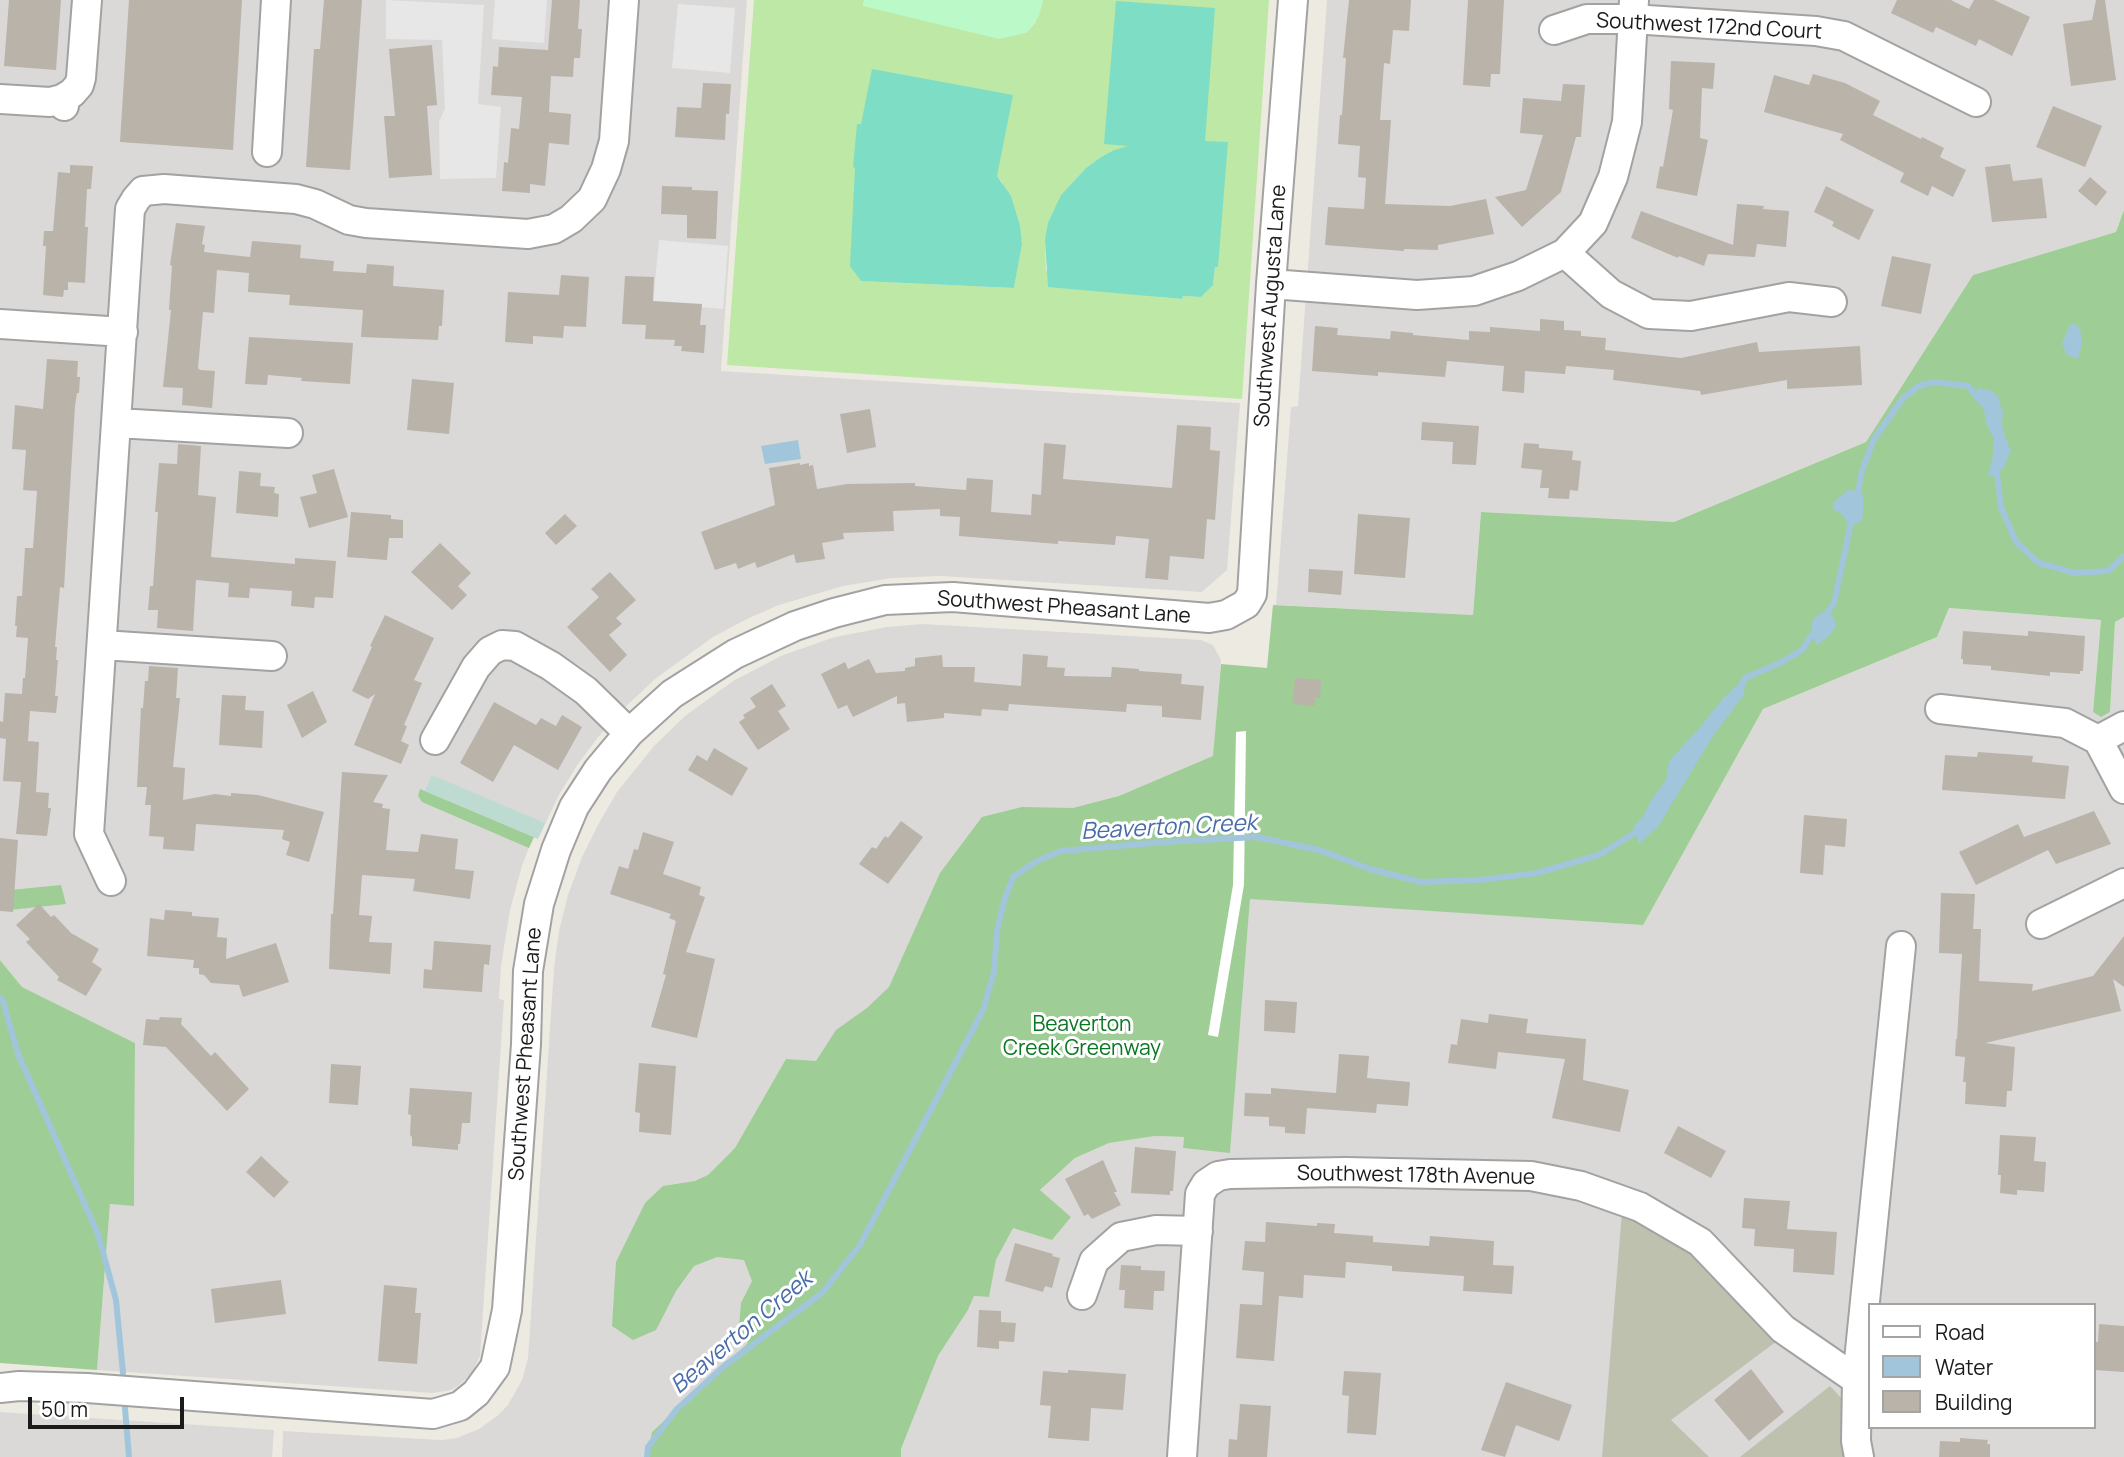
<!DOCTYPE html>
<html>
<head>
<meta charset="utf-8">
<style>
	body { margin:0 }
	#map { position:relative; width:2124px; height:1457px; overflow:hidden; background:#edebe1; font-family:Manrope,sans-serif }
	canvas { display:block }
	.legend { position:absolute; left:1868px; top:1303px; width:228px; height:126px; box-sizing:border-box; background:#fff; border:2px solid #a4a4a4; margin:0; padding:9px 12px; list-style:none; font-size:21px; color:#1b1b1b }
	.legend li { display:flex; align-items:center; gap:14px; height:35px }
	.legend b { width:35px; border:2px solid #a4a4a4 }
	.scale { position:absolute; left:28px; top:1397px; width:156px; height:32px; box-sizing:border-box; border:4px solid #1b1b1b; border-top:0; padding-left:9px; font-size:21px; line-height:24px; white-space:nowrap; color:#1b1b1b; -webkit-text-stroke:5px #fff; paint-order:stroke }
</style>
</head>
<body>
<div id="map">
<canvas width="2124" height="1457"></canvas>
<ul class="legend">
<li><b style="height:9px;background:#fff"></b>Road</li>
<li><b style="height:19px;background:#a1c6db"></b>Water</li>
<li><b style="height:19px;background:#b9b3aa"></b>Building</li>
</ul>
<div class="scale">50 m</div>
</div>
<script>
const context = document.querySelector('canvas').getContext('2d');
context.lineJoin = 'round';
function fillPath(path, color) { context.fillStyle = color; context.fill(path, 'evenodd'); }
const poly = rows => new Path2D(rows.map(r => 'M' + r).join(''));
function trace(path, color, width, dash) { context.strokeStyle = color; context.lineWidth = width; context.lineCap = dash ? 'butt' : 'round'; context.setLineDash(dash || []); context.stroke(path); }
function label(font, color, halo, rows, align = 'center') {
  context.font = font + ' Manrope,sans-serif'; context.lineWidth = 6; context.setLineDash([]); context.textBaseline = 'middle'; context.strokeStyle = halo; context.fillStyle = color; for (const [text, x, y, turn = 0] of rows) {
    context.save(); context.translate(x, y); context.rotate((+turn || 0) * Math.PI / 180); context.textAlign = isNaN(turn) ? turn : align; if (halo) context.strokeText(text, 0, 0); context.fillText(text, 0, 0); context.restore();
  }
}
fillPath(poly([
	[0,0,747,0,721,371,1240,403,1227,570,1202,592,940,576,892,578,843,586,779,605,749,618,713,637,655,679,621,711,599,736,578,764,560,793,538,839,533,837,522,866,510,910,501,966,499,999,504,1000,480,1356,472,1373,458,1386,451,1390,433,1393,97,1370,110,1204,134,1205,135,1043,22,987,0,960,0,911,66,903,63,895,0,891],
	[1327,0,2124,0,2124,210,2116,232,1973,275,1866,442,1674,522,1481,512,1473,615,1276,605,1291,407,1298,406],
	[1949,608,2101,620,2093,711,2110,712,2115,622,2124,617,2124,1457,901,1457,901,1449,938,1356,968,1310,974,1296,989,1297,996,1260,1013,1227,1071,1217,1040,1190,1075,1158,1109,1143,1155,1136,1184,1137,1183,1148,1230,1152,1250,898,1642,925,1763,709,1937,637],
	[1870,1305,2094,1305,2094,1427,1870,1427],
	[923,624,1201,640,1213,645,1221,660,1208,827,846,1254,652,1432,647,1457,282,1457,283,1431,441,1440,457,1438,479,1429,497,1416,508,1405,522,1380,528,1358,554,968,559,931,568,895,582,857,599,823,617,792,654,746,685,716,733,681,783,655,835,637,887,627],
	[0,1412,274,1430,272,1457,0,1457]
]), '#dad9d8');
fillPath(poly([
	[1622,1212,1666,1232,1712,1269,1777,1341,1671,1420,1709,1457,1602,1457],
	[1830,1386,1843,1400,1845,1457,1740,1457]
]), '#bec1ad');
fillPath(poly([
	[754,0,864,0,863,5,1026,33,1035,23,1043,0,1269,0,1242,399,727,365],
	[1135,145,1215,267,1213,284,1201,297,1183,296,1182,299,1157,297,1046,271,1045,240,1061,195,1086,168,1101,157,1114,150],
	[989,167,1002,182,1022,243,1014,288,861,281]
]), '#bde8a6');
fillPath(poly([
	[2124,210,2124,617,2115,622,2110,712,2101,717,2093,712,2101,620,1949,608,1937,637,1763,709,1643,925,1250,899,1230,1153,1183,1148,1184,1137,1155,1136,1109,1143,1075,1158,1040,1190,1071,1217,1052,1240,1013,1228,996,1260,989,1297,974,1296,968,1310,938,1356,901,1449,901,1457,647,1457,652,1432,748,1343,739,1326,741,1303,752,1281,744,1260,717,1257,694,1266,676,1291,656,1330,633,1340,612,1326,616,1262,645,1203,663,1186,695,1181,708,1175,735,1148,786,1059,816,1061,836,1030,867,1008,889,987,940,873,982,817,1022,807,1073,808,1119,796,1213,756,1221,664,1267,668,1273,605,1473,615,1481,512,1674,522,1866,442,1973,275,2116,232],
	[420,789,534,837,529,848,422,802,418,796],
	[61,885,66,904,0,911,0,891],
	[0,960,22,987,135,1043,134,1206,110,1204,97,1370,0,1363]
]), '#9ecd95');
fillPath(poly([
	[432,775,545,823,538,839,425,791]
]), '#bedbd2');
fillPath(poly([
	[864,0,1043,0,1039,16,1031,28,1026,33,999,39,863,6]
]), '#bcf9c9');
fillPath(poly([
	[1116,1,1215,8,1205,141,1228,142,1218,267,1215,267,1213,285,1201,297,1183,296,1182,299,1048,287,1045,240,1048,223,1061,195,1086,168,1101,157,1114,150,1128,146,1104,144],
	[872,69,1013,95,997,176,1011,196,1020,226,1022,244,1014,288,861,281,850,266,855,168,853,167,857,124,861,124]
]), '#7eddc5');
fillPath(poly([
	[386,0,484,5,478,104,501,107,496,178,440,179,439,122,445,108,442,40,386,39],
	[495,0,547,0,544,43,492,39],
	[678,4,735,8,730,73,672,68],
	[659,240,728,246,723,309,653,303]
]), '#e7e7e7');
fillPath(poly([
	[2073,323,2080,328,2082,343,2078,359,2067,355,2062,344,2069,326],
	[1978,388,1990,390,1998,396,2003,413,2002,425,2006,439,2011,450,2003,469,1992,477,1988,475,1993,455,1994,439,1987,426,1984,410,1976,394],
	[798,440,801,459,765,464,761,446],
	[1849,489,1863,494,1863,510,1862,521,1849,526,1843,515,1833,509,1833,503],
	[1826,610,1834,618,1836,627,1831,634,1816,646,1811,624,1815,617],
	[1747,677,1743,696,1713,736,1658,827,1639,844,1633,827,1644,815,1650,802,1666,780,1669,761,1701,726,1724,697]
]), '#a1c6db');
fillPath(poly([
	[1246,731,1244,885,1218,1037,1208,1035,1233,885,1236,732]
]), '#fff');
trace(poly([
	[1996,465,2001,507,2016,542,2039,563,2075,573,2108,571,2124,556],
	[1856,501,1862,471,1874,439,1903,398,1919,386,1934,382,1968,386,1982,403],
	[1824,618,1834,603,1852,518],
	[1742,683,1747,677,1780,663,1802,650,1816,629],
	[0,998,3,1001,18,1054,98,1234,116,1300,123,1373],
	[125,1408,129,1457],
	[647,1457,648,1447,676,1410,723,1367,822,1293,860,1245,983,1010,994,972,997,931,1004,901,1013,877,1037,861,1061,851,1165,842,1257,837,1319,850,1370,869,1421,882,1479,880,1537,873,1599,855,1641,829]
]), '#a1c6db', 6);
fillPath(poly([
	[9,0,61,0,56,70,4,66],
	[129,0,242,0,233,150,120,142],
	[324,0,362,0,350,170,306,167,314,49,320,49],
	[552,0,580,0,578,29,582,29,580,58,574,58,573,77,551,76,549,112,571,114,569,145,549,143,545,186,530,184,530,193,502,191,504,162,508,163,511,128,519,129,522,97,491,95,493,66,498,67,499,47,548,50],
	[1349,0,1411,0,1409,31,1393,30,1390,64,1384,63,1380,120,1391,120,1385,204,1450,206,1486,199,1494,234,1438,245,1438,250,1404,249,1404,251,1325,245,1328,207,1364,209,1366,178,1358,177,1360,146,1338,144,1340,115,1342,115,1346,58,1343,58],
	[1468,0,1504,0,1500,74,1491,74,1490,87,1463,85],
	[1897,0,1951,0,1969,9,1974,0,1994,0,2030,17,2012,56,1979,39,1976,46,1936,27,1933,33,1891,13],
	[2096,0,2105,0,2116,80,2071,86,2063,24,2092,20],
	[432,45,437,105,427,106,432,175,389,178,384,116,395,116,389,49],
	[1671,61,1715,63,1713,89,1702,88,1700,138,1708,140,1697,196,1656,188,1660,166,1663,167,1673,110,1669,109],
	[1813,74,1845,83,1880,101,1873,115,1921,139,1922,137,1944,148,1940,157,1966,170,1953,197,1932,186,1928,196,1900,182,1904,173,1840,140,1843,134,1764,112,1774,75,1809,85],
	[703,83,731,84,729,114,726,114,725,140,675,137,677,107,701,108],
	[1563,84,1585,85,1581,137,1576,137,1561,192,1522,227,1495,197,1526,190,1543,135,1520,133,1523,98,1561,101],
	[2053,106,2102,126,2085,167,2036,147],
	[2010,164,2013,181,2042,178,2047,218,1992,222,1985,167],
	[70,165,93,166,91,189,87,189,85,227,88,227,85,283,68,282,68,290,64,290,63,297,43,295,46,246,43,246,44,231,53,231,58,172,70,173],
	[2090,177,2107,192,2096,206,2078,191],
	[662,186,692,187,692,190,718,191,716,239,687,238,687,215,661,214],
	[1826,186,1874,210,1859,240,1832,226,1834,222,1814,212],
	[1737,204,1764,206,1763,209,1789,211,1786,247,1757,244,1755,257,1708,254,1704,266,1679,256,1678,258,1631,238,1641,211,1733,245],
	[176,223,205,226,202,244,205,245,204,252,250,257,252,241,301,245,300,258,334,261,333,271,366,273,367,264,394,266,393,286,444,290,442,326,439,326,438,340,361,337,363,310,289,305,290,295,248,292,249,273,217,270,214,313,203,312,198,368,200,370,215,371,212,408,182,405,183,388,163,387,171,310,169,310,172,266,170,265],
	[1892,256,1931,264,1921,314,1881,306],
	[561,275,589,277,586,327,564,326,563,338,533,336,533,344,505,342,508,292,559,295],
	[625,276,654,277,653,301,702,304,700,325,706,325,704,353,681,351,682,346,674,346,675,340,645,339,646,325,622,324],
	[1540,319,1564,321,1564,330,1581,331,1581,336,1606,338,1605,350,1681,358,1757,342,1759,352,1860,346,1862,385,1787,389,1787,380,1701,395,1700,391,1613,380,1614,370,1566,366,1565,374,1525,371,1524,393,1502,391,1504,366,1447,361,1445,377,1378,372,1378,376,1312,371,1315,326,1338,328,1337,335,1390,339,1391,331,1413,333,1413,335,1469,340,1469,331,1490,332,1490,327,1540,331],
	[249,337,353,343,350,384,301,381,302,378,268,375,267,385,245,384],
	[47,359,78,361,77,377,80,377,79,393,77,393,75,406,64,588,60,587,55,647,57,647,56,660,58,660,55,696,58,696,56,713,30,711,28,741,39,742,36,792,49,793,48,808,51,808,47,836,16,834,21,782,3,781,6,739,0,738,0,721,3,722,5,693,22,694,23,678,25,678,28,638,16,637,17,626,15,626,17,596,22,596,25,548,33,548,37,491,23,490,26,450,12,449,15,405,43,409],
	[412,379,454,383,449,434,407,430],
	[870,409,876,447,847,453,840,414],
	[1422,422,1479,426,1476,465,1452,464,1453,442,1421,440],
	[1177,425,1211,427,1210,450,1220,451,1215,520,1207,519,1204,559,1170,556,1168,580,1145,578,1149,539,1116,536,1115,545,1058,541,1058,544,959,536,960,517,940,516,940,509,893,511,894,531,843,533,844,539,822,543,825,559,796,563,794,554,757,568,755,562,738,569,736,563,715,570,701,532,775,505,769,468,800,463,800,465,809,463,809,466,813,465,817,489,847,484,915,483,915,486,966,490,967,478,993,480,991,512,1031,515,1032,494,1041,495,1044,443,1066,445,1063,479,1172,488],
	[1524,443,1539,444,1539,448,1573,451,1572,460,1581,461,1578,491,1570,490,1569,499,1548,498,1549,488,1540,488,1542,470,1521,468],
	[178,444,201,446,198,495,216,497,211,557,295,564,295,558,336,561,333,598,315,597,314,608,291,606,292,591,250,588,249,598,228,597,229,583,196,580,193,631,157,628,158,610,148,610,150,586,153,586,158,512,155,512,159,463,177,464],
	[334,469,348,517,309,528,300,497,317,493,312,475],
	[239,471,261,473,260,486,275,487,274,493,279,494,278,517,236,513],
	[351,512,391,515,391,519,403,520,403,538,389,538,387,560,347,557],
	[565,514,577,526,556,545,545,533],
	[1358,514,1410,518,1405,578,1354,574],
	[440,543,471,573,458,586,467,595,452,610,411,572],
	[1309,569,1343,571,1341,595,1308,592],
	[610,572,636,600,616,618,622,624,609,635,627,655,610,672,567,627,599,597,591,589],
	[385,615,434,638,414,680,422,683,404,725,407,726,401,741,409,745,401,764,354,745,375,694,368,699,352,691,372,647,370,646],
	[1963,631,2028,636,2028,631,2085,636,2083,671,2080,671,2080,674,2050,672,2050,676,1991,670,1991,666,1963,664,1963,659,1961,659],
	[1023,654,1048,656,1047,667,1065,668,1064,676,1111,677,1112,667,1139,669,1139,671,1182,674,1181,684,1204,686,1201,720,1162,717,1162,706,1127,704,1126,712,1009,704,1008,711,982,709,981,716,944,713,944,718,907,722,905,703,897,704,897,696,853,717,847,705,838,709,821,674,845,662,848,669,869,659,876,673,905,671,905,668,915,666,915,658,942,655,943,667,975,667,974,682,1021,686],
	[149,666,178,668,176,698,180,698,173,767,185,768,183,800,215,794,231,796,231,793,258,795,324,812,309,862,286,855,290,842,282,839,284,830,196,824,194,851,163,849,164,837,149,836,151,805,145,805,147,787,137,787,141,708,143,708,145,681,148,681],
	[1295,678,1321,680,1320,698,1315,697,1314,706,1293,704],
	[772,684,786,706,778,711,790,729,758,750,739,722,745,718,743,715,756,707,750,698],
	[313,691,327,722,302,738,287,705],
	[222,695,246,696,245,710,264,711,262,748,219,745],
	[494,702,536,725,541,718,556,726,562,715,582,727,558,770,514,745,493,782,460,763],
	[714,748,748,768,732,796,688,770,697,755,707,761],
	[1978,752,2033,756,2032,762,2069,766,2065,799,1942,790,1945,755,1977,757],
	[342,772,388,775,373,802,383,804,382,808,390,809,386,850,418,852,421,834,458,839,455,869,474,871,470,899,413,891,415,879,362,875,359,915,372,916,369,942,392,943,390,974,329,969,331,914,333,914],
	[2094,811,2111,844,2056,864,2048,850,1976,885,1959,852,2018,824,2024,837],
	[1804,815,1847,819,1845,847,1825,845,1823,875,1800,873],
	[901,821,923,837,888,884,859,864,872,847,876,849,885,836,888,838],
	[643,832,674,842,663,874,701,887,699,895,705,897,686,952,715,959,697,1038,651,1027,666,975,663,974,676,921,669,918,671,914,610,894,619,866,628,869,634,849,638,850],
	[0,838,18,840,13,912,0,911],
	[1941,893,1975,894,1973,929,1981,929,1979,981,2033,984,2032,991,2093,976,2124,936,2124,987,2113,979,2121,1011,1985,1043,2015,1047,2012,1091,2007,1091,2006,1107,1965,1104,1966,1082,1963,1082,1965,1057,1955,1056,1956,1039,1957,1039,1962,954,1939,953],
	[39,904,51,917,54,915,71,933,99,949,92,962,102,969,86,996,57,980,59,977,26,942,30,939,16,925],
	[165,910,192,912,192,916,219,918,217,937,227,938,226,959,276,943,289,982,243,997,239,985,211,983,204,975,199,974,199,968,193,968,194,960,147,956,150,918,164,920],
	[434,941,491,945,489,965,484,964,482,992,423,988,424,969,432,970],
	[1265,1000,1297,1002,1295,1033,1264,1031],
	[1489,1014,1528,1019,1526,1033,1586,1039,1583,1080,1629,1090,1620,1132,1552,1118,1565,1059,1498,1052,1496,1069,1448,1063,1451,1044,1457,1045,1461,1019,1488,1023],
	[160,1017,182,1018,181,1024,211,1056,215,1052,249,1089,227,1111,166,1047,143,1045,146,1019,159,1020],
	[1339,1054,1369,1056,1367,1078,1410,1082,1408,1106,1377,1104,1376,1113,1307,1108,1305,1134,1285,1133,1285,1127,1269,1126,1269,1117,1244,1116,1245,1093,1271,1094,1271,1088,1336,1093],
	[639,1063,676,1066,671,1135,639,1132,640,1113,635,1112],
	[331,1064,361,1066,358,1105,329,1103],
	[410,1088,472,1092,470,1123,462,1123,460,1144,458,1144,458,1150,412,1146,412,1137,410,1135,411,1115,408,1114],
	[1678,1126,1726,1151,1711,1178,1664,1153],
	[2000,1135,2036,1137,2034,1161,2046,1162,2044,1192,2017,1190,2017,1195,2000,1193,2001,1175,1998,1175],
	[1135,1147,1176,1151,1173,1191,1170,1191,1170,1195,1131,1193],
	[261,1156,289,1182,274,1198,246,1172],
	[1103,1160,1117,1192,1114,1192,1121,1205,1092,1219,1088,1214,1084,1216,1065,1179],
	[1744,1198,1790,1201,1787,1229,1837,1232,1834,1275,1793,1272,1794,1249,1754,1246,1755,1229,1742,1228],
	[1266,1222,1317,1226,1317,1223,1335,1224,1334,1233,1373,1236,1373,1242,1429,1246,1430,1236,1494,1241,1493,1265,1514,1266,1512,1294,1463,1291,1464,1276,1392,1271,1392,1266,1346,1262,1345,1278,1304,1275,1303,1298,1279,1296,1274,1361,1236,1358,1240,1304,1262,1305,1264,1272,1242,1270,1245,1241,1265,1242],
	[1015,1243,1053,1254,1052,1256,1060,1258,1052,1288,1045,1286,1043,1292,1005,1281],
	[1121,1265,1141,1266,1141,1270,1165,1271,1164,1291,1154,1291,1153,1310,1124,1308,1125,1290,1119,1290],
	[281,1280,286,1314,215,1323,211,1289],
	[384,1285,417,1288,415,1313,421,1313,417,1364,378,1361],
	[979,1310,1001,1311,1001,1322,1016,1323,1014,1342,999,1341,999,1349,977,1347],
	[2099,1324,2124,1326,2124,1372,2095,1370,2094,1342,2098,1342],
	[1751,1369,1784,1412,1749,1441,1714,1400],
	[1068,1370,1126,1374,1123,1410,1091,1408,1089,1441,1048,1438,1051,1406,1040,1405,1043,1371,1068,1373],
	[1344,1371,1381,1373,1376,1435,1347,1433,1349,1396,1342,1395],
	[1506,1382,1572,1405,1559,1441,1516,1425,1505,1457,1481,1450],
	[1240,1404,1271,1406,1267,1457,1228,1457,1229,1439,1237,1440],
	[1960,1438,1988,1440,1987,1444,1990,1444,1990,1457,1939,1457,1940,1441,1960,1442]
]), '#b9b3aa');
const minor = poly([
	[1554,30,1587,19,1632,19,1816,31,1844,36,1976,102],
	[0,99,50,102,62,99,64,106],
	[62,99,72,93,79,85,81,78,87,0],
	[267,152,276,0],
	[1565,253,1611,294,1649,314,1691,316,1789,297,1832,302],
	[1271,284,1417,295,1474,291,1518,276,1565,253,1593,223,1613,177,1627,122,1634,0],
	[0,324,123,332],
	[117,423,288,433],
	[102,645,272,656],
	[1940,709,2065,723,2098,740,2124,789],
	[435,740,476,667,490,651,502,645,515,646,551,666,586,691,629,733],
	[2098,740,2124,726],
	[111,881,89,834,130,209,136,199,143,191,164,189,296,199,315,204,349,220,366,223,528,234,554,229,571,219,592,199,606,169,614,141,624,0],
	[2041,924,2124,883],
	[1082,1295,1094,1261,1121,1237,1156,1230,1198,1231],
	[1857,1380,1901,946],
	[0,1388,19,1386,87,1388,433,1414,460,1406,476,1393,495,1367,507,1310,526,1044,528,971,539,904,556,850,574,807,598,770,629,733,672,694,735,654,795,626,834,613,885,600,953,597,1209,618,1226,615,1246,604,1252,594,1271,284,1293,0],
	[1182,1457,1200,1194,1206,1184,1218,1176,1230,1174,1346,1172,1531,1176,1581,1186,1640,1207,1700,1242,1783,1329,1857,1380,1856,1441,1859,1457]
]);
trace(minor, '#a2a2a2', 32);
trace(minor, '#fff', 28);
label('21px', '#1b1b1b', '#fff', [
	["Southwest 172nd Court",1709,27,3],
	["Southwest Augusta Lane",1271,306,-86],
	["Southwest Pheasant Lane",1064,608,4],
	["Southwest Pheasant Lane",526,1054,-86],
	["Southwest 178th Avenue",1416,1176,1]
]);
label('21px', '#0b7723', '#fff', [
	["Beaverton",1082,1025],
	["Creek Greenway",1082,1049]
]);
label('italic 23px', '#496caa', '#fff', [
	["Beaverton Creek",1169,828,-3],
	["Beaverton Creek",742,1333,-40]
]);
</script>
</body>
</html>
